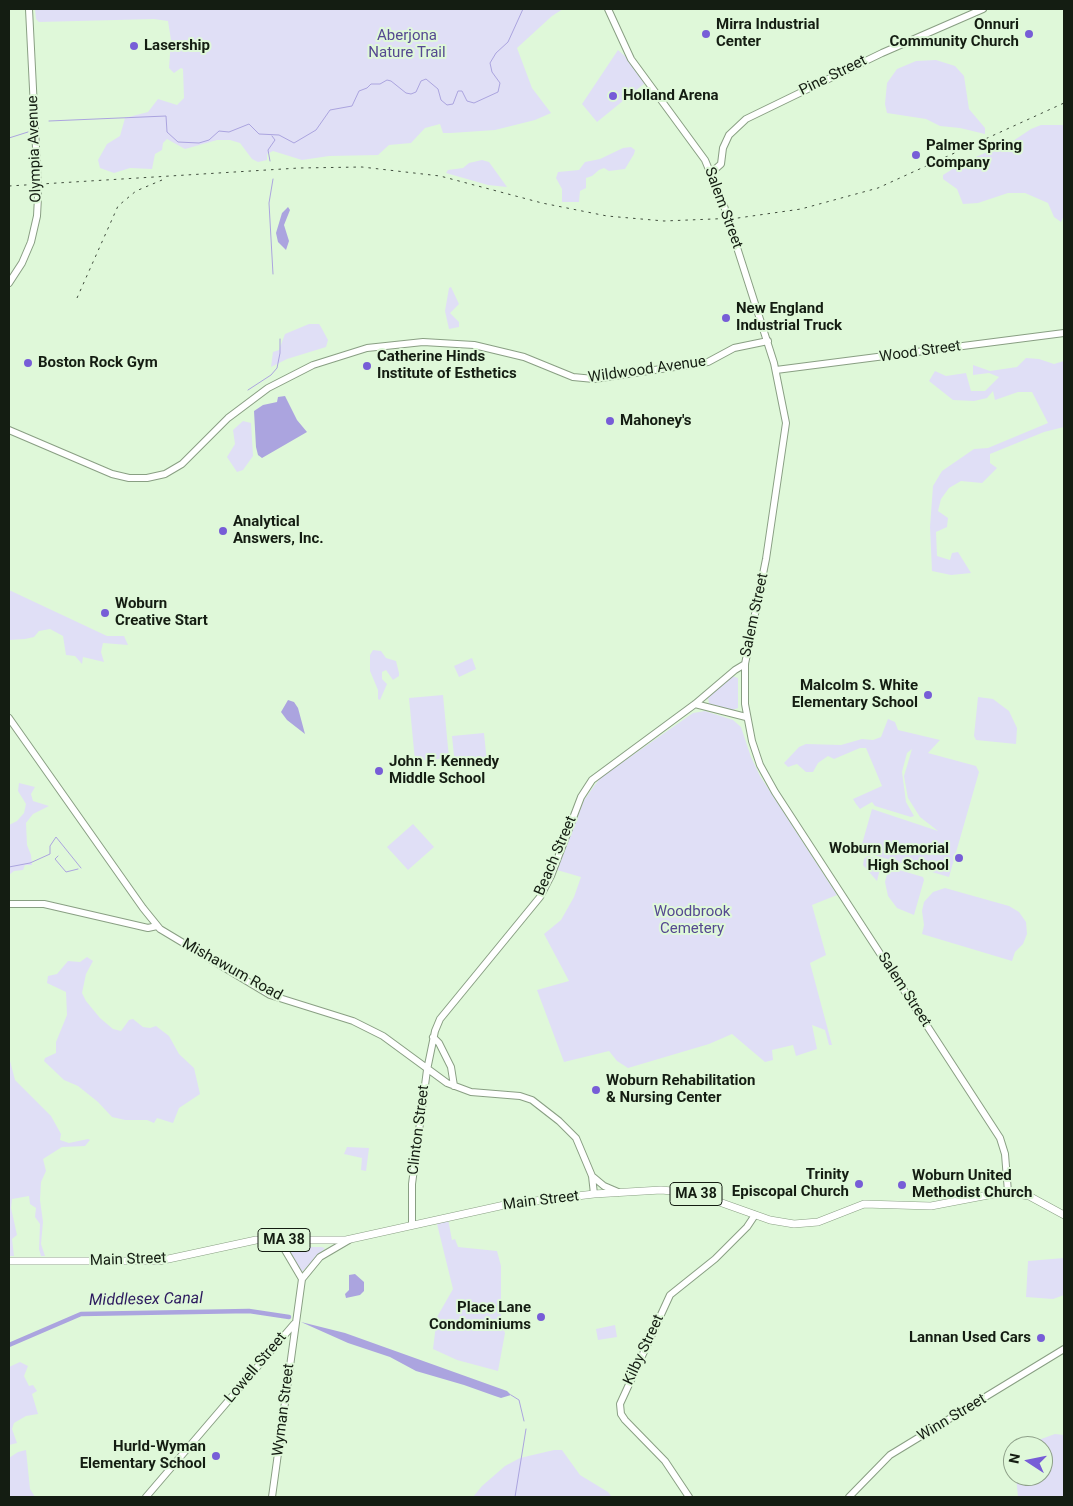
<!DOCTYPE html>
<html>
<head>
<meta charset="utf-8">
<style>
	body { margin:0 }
	#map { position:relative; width:1073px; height:1506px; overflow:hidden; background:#dff8d9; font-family:Roboto,sans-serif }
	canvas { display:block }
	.frame { position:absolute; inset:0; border:10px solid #141d12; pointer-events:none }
	.north { position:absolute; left:1003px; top:1436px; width:50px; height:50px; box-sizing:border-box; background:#dff8d9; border:1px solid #8ea089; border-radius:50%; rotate:281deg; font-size:14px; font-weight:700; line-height:20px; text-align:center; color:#141d12 }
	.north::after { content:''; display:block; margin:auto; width:18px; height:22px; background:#775dd7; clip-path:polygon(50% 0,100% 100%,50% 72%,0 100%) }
</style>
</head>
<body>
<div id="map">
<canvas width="1073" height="1506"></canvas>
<div class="frame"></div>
<div class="north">N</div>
</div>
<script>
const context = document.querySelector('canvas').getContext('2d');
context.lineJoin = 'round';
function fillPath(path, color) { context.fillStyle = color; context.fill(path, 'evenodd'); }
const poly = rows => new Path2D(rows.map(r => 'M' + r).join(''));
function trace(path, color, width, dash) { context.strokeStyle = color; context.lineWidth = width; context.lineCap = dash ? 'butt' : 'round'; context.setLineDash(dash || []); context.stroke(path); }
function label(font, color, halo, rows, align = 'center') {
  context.font = font + ' Roboto,sans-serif'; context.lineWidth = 4; context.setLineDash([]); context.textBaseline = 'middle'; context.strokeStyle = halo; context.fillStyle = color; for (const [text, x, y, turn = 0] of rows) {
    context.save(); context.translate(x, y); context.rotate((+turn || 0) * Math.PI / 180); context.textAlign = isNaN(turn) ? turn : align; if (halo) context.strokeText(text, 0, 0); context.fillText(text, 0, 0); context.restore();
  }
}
fillPath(poly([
	[35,9,563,9,552,16,517,48,532,88,551,113,535,120,495,130,451,133,443,133,440,124,425,128,411,143,389,145,378,155,329,156,302,160,273,151,267,154,267,160,258,162,252,159,240,143,230,140,217,140,185,149,167,139,163,143,162,150,155,154,152,169,130,168,114,173,100,168,98,160,107,144,120,136,125,118,148,112,158,99,177,105,184,98,183,69,181,68,174,73,169,68,171,40,168,21,154,19,39,22,36,19],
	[618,50,627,58,645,83,597,122,582,104],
	[936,60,955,66,964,76,969,109,985,128,985,134,960,128,940,126,926,119,887,113,885,104,887,83,897,69,916,61],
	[1041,125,1064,125,1064,215,1061,222,1054,217,1048,203,1025,193,1008,193,978,203,963,204,957,189,943,179,943,175,964,162,1013,141,1031,129],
	[631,147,635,150,634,154,625,169,609,171,604,168,599,170,592,176,586,178,586,188,580,191,579,202,562,202,562,189,556,178,558,172,579,170,585,162,600,159,623,148],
	[482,160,489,162,507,187,488,185,446,173,448,170,463,168,469,163],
	[451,287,459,304,450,313,459,322,459,327,449,329,445,311,449,288],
	[309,324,319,324,321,327,328,340,326,347,287,359,271,367,273,352,279,350,285,334],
	[1026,358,1039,359,1054,364,1064,361,1064,427,1044,432,990,454,990,463,997,468,982,483,961,481,949,488,941,499,938,511,948,518,947,527,936,532,937,556,950,560,952,553,958,552,971,573,951,575,932,571,930,527,933,486,942,471,974,449,988,448,1048,423,1032,392,1018,392,995,400,993,391,987,398,974,401,953,400,929,381,935,371,946,376,966,373,971,391,985,391,999,377,989,373,973,375,973,365,990,371,1017,367],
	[243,421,251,423,253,456,243,470,237,472,227,457,235,444,233,430],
	[9,590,107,636,124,636,128,645,103,643,101,652,104,662,83,657,82,664,75,656,66,655,63,636,50,629,39,631,34,637,25,639,9,640],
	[373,650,381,651,386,658,396,661,399,673,399,676,393,680,386,670,382,672,382,679,387,684,380,700,378,699,378,690,370,671,370,655],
	[472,658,476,669,459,677,454,666],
	[732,676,738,678,738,708,730,711,709,704,708,698],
	[443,695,449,758,415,761,409,698],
	[978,697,993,699,1009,711,1017,728,1016,744,976,740,974,736],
	[705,711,733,720,741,727,751,757,760,776,837,895,812,905,826,955,810,963,832,1045,829,1045,825,1030,812,1025,817,1049,796,1056,793,1045,772,1050,773,1060,765,1062,732,1034,709,1044,628,1068,617,1061,609,1051,564,1062,537,990,569,981,544,934,561,920,574,897,581,877,557,870,584,800,600,778,693,713],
	[888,719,895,722,898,730,940,740,928,753,976,766,979,772,949,877,860,851,872,809,938,831,920,817,908,798,904,776,912,749,907,753,902,772,906,802,914,816,911,817,875,806,872,802,860,809,856,804,853,799,882,786,866,748,860,748,834,759,828,756,818,763,813,772,806,772,797,764,788,767,784,763,799,747,806,744,841,745,862,739,873,740,881,737],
	[484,733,487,763,455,766,452,736],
	[19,783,35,787,31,794,33,801,49,806,33,814,26,823,27,845,31,855,32,865,25,865,23,870,14,871,9,875,9,880,9,825,17,821,24,813,26,804,18,791],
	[413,824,434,847,408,870,387,847],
	[868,856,882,860,877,881,863,865,864,859],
	[889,867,923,877,924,880,914,915,897,908,888,896,885,882],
	[945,888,1009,906,1019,912,1026,922,1027,934,1023,944,1015,952,1012,961,922,934,924,925,922,911,924,902,933,892],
	[87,957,93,961,86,974,82,993,86,1001,100,1018,113,1029,121,1031,129,1020,133,1019,143,1027,150,1028,156,1026,169,1036,179,1054,194,1068,200,1094,179,1108,173,1123,157,1118,154,1123,147,1120,125,1120,112,1117,98,1102,78,1086,64,1080,44,1061,45,1058,56,1053,56,1042,67,1015,66,992,47,983,48,976,57,974,68,961,80,962],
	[9,1057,15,1080,51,1116,61,1134,60,1140,69,1143,88,1139,90,1140,85,1146,62,1147,43,1159,46,1171,41,1182,40,1200,43,1222,41,1244,45,1256,41,1256,39,1249,40,1224,35,1217,36,1208,30,1204,29,1196,12,1199,11,1208,17,1235,12,1239,14,1256,9,1256],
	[347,1147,369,1148,366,1171,361,1170,362,1158,344,1154],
	[448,1219,452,1240,455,1239,458,1247,497,1251,501,1266,501,1324,505,1333,498,1371,457,1360,433,1349,437,1317,453,1289,437,1224],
	[290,1247,321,1247,325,1248,300,1274,288,1253],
	[1064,1258,1064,1295,1053,1299,1026,1297,1028,1261],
	[615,1325,617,1337,598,1340,596,1329],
	[20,1362,28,1366,24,1376,29,1386,33,1385,37,1391,32,1394,38,1414,26,1416,14,1423,12,1429,17,1443,9,1445,9,1367],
	[1055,1434,1064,1435,1064,1497,1018,1497,1016,1476,1043,1476,1043,1446,1022,1446],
	[26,1450,30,1489,35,1497,9,1497,9,1458,18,1452],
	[554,1450,562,1450,580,1475,608,1492,612,1497,473,1497,482,1486,505,1466,520,1458]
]), '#e0dff6');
fillPath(poly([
	[288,207,290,210,284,225,289,241,286,250,278,242,276,233,282,213],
	[285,396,297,420,307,432,262,458,258,455,256,447,254,411,263,405,277,402,278,397],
	[288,700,294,702,298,708,305,734,287,720,281,712],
	[355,1274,364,1282,364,1291,360,1295,346,1298,345,1294,349,1290,349,1275],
	[301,1322,345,1333,507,1391,511,1395,501,1398,495,1396,464,1385,416,1371,390,1357,348,1343]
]), '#aba4df');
trace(poly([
	[49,121,166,116,167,132,178,142,199,143,209,140,219,131,229,132,249,124,259,134,279,135,294,143,316,130,330,110,352,106,359,91,367,88,371,84,380,84,387,80,391,81,406,93,411,94,416,92,421,81,426,79,438,89,441,100,447,105,453,104,458,91,462,91,467,101,474,103,498,92,500,83,492,72,490,63,496,53,508,42,523,9],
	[9,138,28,132],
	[270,161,268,150,275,140,272,136],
	[273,179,269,203,273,274],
	[248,390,271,375,277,368,280,353,280,339],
	[58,856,55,859,66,872,78,869],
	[9,867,30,863,50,854,50,846,56,837,81,868],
	[511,1395,519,1400,524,1421],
	[477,1497,480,1497],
	[515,1497,526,1429]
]), '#aba4df', 1);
trace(poly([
	[9,1345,81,1314,249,1311,289,1317]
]), '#aba4df', 4.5);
const secondary = poly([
	[29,9,37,168],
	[608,9,631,59,705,160,724,206],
	[712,172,721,164,723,148,729,135,746,119,882,53,983,9],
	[733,235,774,363,786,423,766,559,745,664,745,704,752,741,760,765,775,792,1000,1138,1005,1154,1008,1192],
	[9,283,22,263,31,242,37,216,38,197],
	[776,370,1064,333],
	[9,430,112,474,129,478,147,478,165,474,182,464,228,418,268,388,313,365,367,348,423,342,474,345,524,357,573,377,594,379,708,362,734,348,768,341],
	[695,704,746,717],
	[9,718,143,908,160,929,270,995,353,1021,383,1036,447,1083,471,1092,520,1096,532,1100,559,1121,576,1138,592,1176,594,1194],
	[9,904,44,904,148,928,157,926],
	[433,1037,439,1043,451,1067,454,1086],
	[592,1176,604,1186,618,1192],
	[412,1225,412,1184,427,1070,435,1031,440,1019,540,897,551,876,581,797,592,780,695,704,735,670,745,664],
	[277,1240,282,1245,302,1279],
	[146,1497,294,1324],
	[272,1497,302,1279,320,1257,349,1240],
	[689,1497,665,1461,625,1420,621,1414,620,1404,670,1295,715,1259,747,1227,755,1215],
	[849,1497,890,1455,1064,1349]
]);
const primary = poly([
	[9,1261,159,1261,256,1240,346,1240,509,1204,594,1194,661,1190,694,1193,770,1220,794,1224,818,1222,864,1204,931,1206,1004,1192,1029,1196,1064,1215]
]);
trace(secondary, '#899f83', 8);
trace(primary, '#899f83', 8);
trace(secondary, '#fff', 6);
trace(primary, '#fff', 7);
trace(poly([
	[9,186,299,168,362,167,440,176,542,203,607,216,664,221,738,218,801,209,878,188,1064,103],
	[77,298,118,206,136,191,162,180]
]), '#3f4c3c', 1, [2.5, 5]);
const secondaryBridge = poly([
	[37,168,38,197],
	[724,206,733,235]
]);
trace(secondaryBridge, '#899f83', 8, []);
trace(secondaryBridge, '#fff', 6);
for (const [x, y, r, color] of [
	[706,34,5,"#775dd7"],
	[1029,34,5,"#775dd7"],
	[134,46,5,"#775dd7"],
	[613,96,5,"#775dd7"],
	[916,155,5,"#775dd7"],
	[726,318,5,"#775dd7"],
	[28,363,5,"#775dd7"],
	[367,366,5,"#775dd7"],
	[610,421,5,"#775dd7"],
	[223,531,5,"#775dd7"],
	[105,613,5,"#775dd7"],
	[928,695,5,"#775dd7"],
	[379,771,5,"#775dd7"],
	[959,858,5,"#775dd7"],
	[596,1090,5,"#775dd7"],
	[859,1184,5,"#775dd7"],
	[902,1185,5,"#775dd7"],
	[541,1317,5,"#775dd7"],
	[1041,1338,5,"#775dd7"],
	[216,1456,5,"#775dd7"]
]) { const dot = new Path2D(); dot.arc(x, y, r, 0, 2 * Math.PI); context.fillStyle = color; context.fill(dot); trace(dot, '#dff8d9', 2); }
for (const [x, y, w] of [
	[696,1194,52],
	[284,1240,52]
]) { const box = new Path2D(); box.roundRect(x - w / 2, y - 11.5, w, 23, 4); context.fillStyle = '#dff8d9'; context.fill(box); trace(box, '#141d12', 1); }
label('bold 14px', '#141d12', null, [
	["MA 38",696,1194],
	["MA 38",284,1240]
]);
label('bold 15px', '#141d12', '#dff8d9', [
	["Mirra Industrial",716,25],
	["Center",716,42],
	["Onnuri",1019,25,"right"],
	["Community Church",1019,42,"right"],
	["Lasership",144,46],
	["Holland Arena",623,96],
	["Palmer Spring",926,146],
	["Company",926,163],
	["New England",736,309],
	["Industrial Truck",736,326],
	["Catherine Hinds",377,357],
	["Institute of Esthetics",377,374],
	["Boston Rock Gym",38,363],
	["Mahoney's",620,421],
	["Analytical",233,522],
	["Answers, Inc.",233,539],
	["Woburn",115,604],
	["Creative Start",115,621],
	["Malcolm S. White",918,686,"right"],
	["Elementary School",918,703,"right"],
	["John F. Kennedy",389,762],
	["Middle School",389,779],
	["Woburn Memorial",949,849,"right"],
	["High School",949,866,"right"],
	["Woburn Rehabilitation",606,1081],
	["& Nursing Center",606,1098],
	["Trinity",849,1175,"right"],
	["Episcopal Church",849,1192,"right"],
	["Woburn United",912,1176],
	["Methodist Church",912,1193],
	["Place Lane",531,1308,"right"],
	["Condominiums",531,1325,"right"],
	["Lannan Used Cars",1031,1338,"right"],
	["Hurld-Wyman",206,1447,"right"],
	["Elementary School",206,1464,"right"]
], 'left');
label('15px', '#554891', '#dff8d9', [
	["Aberjona",407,36],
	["Nature Trail",407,53],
	["Woodbrook",692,912],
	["Cemetery",692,929]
]);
label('15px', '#141d12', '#dff8d9', [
	["Pine Street",833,76,-26],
	["Olympia Avenue",35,149,-92],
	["Salem Street",723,208,70],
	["Wood Street",920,352,-8],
	["Wildwood Avenue",647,370,-8],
	["Salem Street",755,615,-78],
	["Beach Street",556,856,-67],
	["Mishawum Road",232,970,29],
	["Salem Street",904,990,57],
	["Clinton Street",419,1130,-83],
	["Main Street",541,1201,-7],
	["Main Street",128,1260,-2],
	["Kilby Street",644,1350,-65],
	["Lowell Street",256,1368,-50],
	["Wyman Street",284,1410,-83],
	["Winn Street",952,1418,-31]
]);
label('italic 16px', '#2c1a5e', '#dff8d9', [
	["Middlesex Canal",146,1300,-1]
]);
</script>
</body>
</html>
